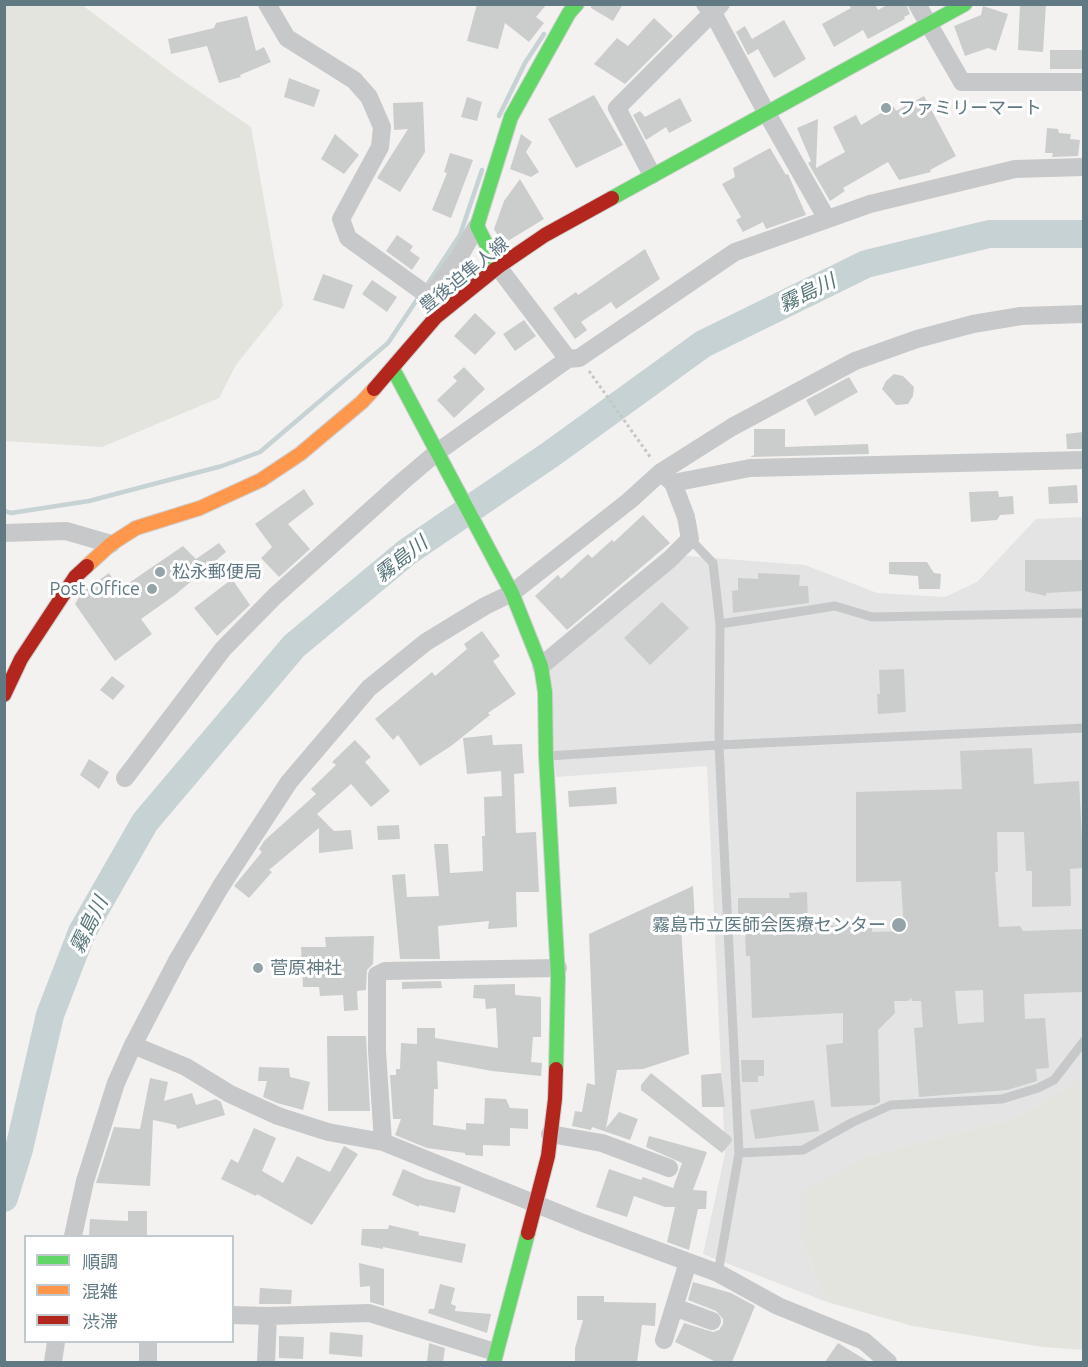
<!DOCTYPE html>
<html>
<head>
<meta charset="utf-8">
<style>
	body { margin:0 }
	#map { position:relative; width:1088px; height:1367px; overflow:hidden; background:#f3f2f0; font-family:Ubuntu,"Noto Sans JP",sans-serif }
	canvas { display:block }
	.frame { position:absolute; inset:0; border:6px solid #617982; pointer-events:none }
	.legend { position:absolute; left:24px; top:1235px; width:210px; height:108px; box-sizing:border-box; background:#fff; border:2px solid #c0c9cd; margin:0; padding:8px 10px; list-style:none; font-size:18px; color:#617982 }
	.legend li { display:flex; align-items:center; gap:12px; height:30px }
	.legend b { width:30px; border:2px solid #c0c9cd }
</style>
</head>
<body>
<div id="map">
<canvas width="1088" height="1367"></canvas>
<div class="frame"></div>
<ul class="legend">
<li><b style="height:8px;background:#63d668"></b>順調</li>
<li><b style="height:8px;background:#ff974d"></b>混雑</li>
<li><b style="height:8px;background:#b3261e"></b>渋滞</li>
</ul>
</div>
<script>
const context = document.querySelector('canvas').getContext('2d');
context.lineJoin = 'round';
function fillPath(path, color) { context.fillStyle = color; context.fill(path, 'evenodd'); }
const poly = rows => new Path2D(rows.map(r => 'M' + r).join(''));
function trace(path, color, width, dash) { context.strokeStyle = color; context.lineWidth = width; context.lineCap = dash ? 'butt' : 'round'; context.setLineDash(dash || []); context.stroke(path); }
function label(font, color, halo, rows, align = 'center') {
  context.font = font + ' Ubuntu,"Noto Sans JP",sans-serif'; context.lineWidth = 6; context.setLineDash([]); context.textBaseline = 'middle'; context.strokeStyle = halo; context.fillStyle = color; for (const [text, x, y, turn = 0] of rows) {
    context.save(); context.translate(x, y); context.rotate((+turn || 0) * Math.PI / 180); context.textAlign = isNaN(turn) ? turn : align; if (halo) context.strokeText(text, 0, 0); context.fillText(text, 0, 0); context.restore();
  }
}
fillPath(poly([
	[1083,517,1083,1074,1076,1081,1016,1118,869,1156,802,1241,827,1302,703,1254,725,1154,707,766,556,777,548,670,686,556,805,565,877,593,945,597,977,582,1036,519]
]), '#e3e4e3');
fillPath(poly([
	[4,5,82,5,178,77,251,127,283,306,236,365,219,398,102,447,5,441],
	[1083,1074,1083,1350,1043,1347,913,1326,827,1302,802,1241,803,1192,869,1156,1016,1118,1076,1081]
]), '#e2e4dd');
trace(poly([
	[499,116,525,63,544,34],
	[425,288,460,235,482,170],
	[4,511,11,513,89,501,222,466,260,452,388,343,420,295]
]), '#c6d2d3', 4.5);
trace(poly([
	[4,1198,19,1149,50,1015,82,932,145,822,294,646,407,552,551,454,703,344,866,264,989,234,1084,234]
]), '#c6d2d3', 28);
fillPath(poly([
	[477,4,547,4,536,17,544,23,529,42,505,23,498,49,467,41],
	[591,4,623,4,613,21,591,8],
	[848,4,875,4,878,10,889,4,906,4,910,14,904,17,905,19,868,39,863,30,834,47,822,24,851,8],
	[1020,4,1046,4,1043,52,1018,50],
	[983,6,1008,14,996,51,988,48,965,56,954,26,981,15],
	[247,16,256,51,264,47,271,62,240,75,241,77,219,83,207,46,171,54,168,39,214,28,216,23],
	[654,18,673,36,625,84,594,64,617,38,628,46],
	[784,20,806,59,774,78,758,49,748,55,736,32,745,26,752,39],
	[1050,50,1083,50,1083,69,1050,69],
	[289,78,320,90,314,107,284,97],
	[594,95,623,145,576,168,548,119],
	[924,96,956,156,930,170,931,172,899,180,888,162,843,188,845,191,830,201,808,163,811,161,797,128,818,119,816,168,845,152,833,127,856,115,861,125,893,106,896,111],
	[467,97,482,102,477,121,461,117],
	[680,98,692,121,669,133,666,127,646,140,633,115,640,111,645,117],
	[423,102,425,152,400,192,377,178,408,129,394,130,393,103],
	[1047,128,1058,129,1059,133,1071,134,1070,139,1080,140,1078,156,1052,157,1053,153,1045,153],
	[335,134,359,155,344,174,321,159],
	[521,134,532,142,526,152,539,172,531,177,510,169],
	[770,148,786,175,788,174,806,215,766,229,763,222,743,232,736,220,741,217,722,184,735,177,733,168],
	[450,153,473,160,451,218,432,210,447,173,444,172],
	[520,179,544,219,503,244,494,229,504,201],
	[397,235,413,246,410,251,420,258,412,270,386,251],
	[645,249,660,279,616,309,611,302,581,322,587,330,575,339,553,308,576,292,578,295],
	[323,274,353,285,344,309,313,300],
	[372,280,397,297,387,312,362,294],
	[475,313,496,333,475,355,454,336],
	[524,320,536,336,515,351,503,334],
	[464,367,485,389,454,418,437,400,457,381,453,377],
	[894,374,903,376,914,387,913,396,908,404,896,405,882,389,886,381],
	[849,377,858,392,815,416,806,400],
	[754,429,785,429,785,447,868,444,869,454,750,457,754,455],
	[1083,432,1083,449,1067,449,1066,434],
	[1077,485,1078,503,1049,504,1048,487],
	[304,489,314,504,288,524,310,549,279,577,261,558,272,547,255,524],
	[998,491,999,497,1013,496,1014,514,1000,515,997,520,971,522,969,492],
	[643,515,670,543,567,630,535,596,558,575,561,579,588,554,592,558,612,540,614,542],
	[219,543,226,552,175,595,141,619,152,634,115,661,75,604,82,592,109,573,120,589,183,546,196,559],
	[1025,560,1083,560,1083,591,1046,593,1046,596,1025,591],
	[889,562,927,562,934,573,941,574,940,589,919,589,918,576,889,574],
	[758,573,800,575,799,586,808,586,809,603,733,613,732,591,738,590,738,578,758,579],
	[232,579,250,605,217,636,194,608],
	[662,602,689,628,650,665,624,638],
	[482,631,500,656,493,661,516,694,488,713,490,715,451,746,420,766,398,735,393,740,375,719,432,672,435,676,467,649,464,644],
	[904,669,906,712,878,714,877,694,880,694,879,670],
	[112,676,125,686,113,700,100,690],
	[492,735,493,745,522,744,524,773,514,774,516,833,536,832,539,892,516,892,517,927,488,929,489,921,438,926,440,959,400,959,392,875,405,874,407,897,439,896,434,844,448,844,450,873,483,871,482,836,485,836,484,797,502,796,501,771,467,774,463,738],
	[355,740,371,757,365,762,390,791,371,807,351,784,317,814,334,831,351,830,353,849,319,853,319,828,269,870,272,872,249,898,234,886,262,852,259,849,264,841,316,794,311,789,336,765,332,762],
	[1032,748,1034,784,1079,781,1083,859,1083,868,1070,869,1071,906,1032,907,1032,871,1026,871,1024,832,997,832,998,872,995,872,999,927,1020,926,1023,931,1083,929,1083,992,1024,994,1025,1019,1045,1018,1049,1068,1036,1069,1037,1081,1007,1090,919,1097,914,1028,923,1027,921,1001,912,1001,911,998,908,1001,894,1001,895,1013,878,1030,880,1102,875,1105,831,1107,826,1045,843,1043,843,1013,752,1018,750,956,746,956,745,928,738,928,738,898,790,898,789,893,807,892,808,926,872,925,872,932,904,931,901,881,856,882,856,792,962,789,960,751],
	[983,990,984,1022,958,1024,955,991],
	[89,759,109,772,99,789,80,775],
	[616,787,617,804,569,807,568,791],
	[399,825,400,839,378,840,377,826],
	[693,886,695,923,681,927,689,1054,643,1069,617,1070,606,1128,619,1112,638,1119,630,1140,592,1127,591,1130,572,1126,575,1111,582,1112,587,1083,595,1085,589,934],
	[374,936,373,964,367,970,366,990,357,991,358,1010,344,1011,343,995,320,996,319,987,303,987,301,947,326,947,325,937],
	[441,981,442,988,402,989,402,982],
	[515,984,515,995,541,997,541,1037,533,1037,531,1062,542,1063,541,1076,492,1071,437,1061,438,1089,434,1089,433,1125,466,1130,466,1123,484,1124,485,1098,506,1099,510,1108,528,1109,528,1129,510,1128,510,1146,483,1145,483,1156,465,1155,465,1153,427,1148,395,1135,401,1119,393,1119,390,1075,396,1075,396,1069,400,1069,401,1043,417,1044,417,1028,435,1028,435,1038,498,1048,496,1008,486,1009,485,999,473,998,474,985],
	[327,1036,366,1036,370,1111,328,1111],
	[741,1060,764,1060,764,1076,758,1076,758,1082,742,1082],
	[259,1067,289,1068,290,1077,310,1082,303,1110,277,1103,263,1097,267,1081,258,1081],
	[651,1073,731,1137,732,1141,722,1153,641,1090,641,1085],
	[721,1073,725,1107,702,1107,701,1075],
	[150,1078,168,1082,164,1101,192,1093,196,1105,216,1099,221,1102,225,1115,177,1129,176,1125,153,1120,150,1186,96,1183,114,1127,140,1129],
	[814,1100,819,1131,755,1139,750,1110],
	[254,1128,276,1138,262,1171,283,1183,297,1156,330,1172,344,1146,358,1154,312,1225,257,1194,256,1196,221,1179,231,1159,238,1163],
	[649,1136,707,1152,693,1190,707,1191,706,1209,698,1209,689,1250,667,1242,675,1207,665,1207,634,1196,627,1217,596,1207,609,1169,641,1180,643,1177,673,1188,682,1163,646,1147],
	[403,1169,426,1179,461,1187,455,1213,419,1205,419,1207,392,1195],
	[128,1211,147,1211,147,1236,89,1236,90,1219,128,1221],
	[389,1225,419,1232,418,1235,466,1244,462,1263,383,1247,383,1249,361,1245,362,1229,388,1229],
	[359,1263,384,1269,384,1306,370,1302,370,1286,360,1287],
	[693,1282,731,1293,755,1306,732,1362,716,1362,675,1342,684,1323,713,1332,719,1330,723,1324,723,1319,716,1311,688,1300],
	[440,1284,455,1288,451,1304,456,1306,455,1311,491,1314,487,1333,428,1313,429,1309,434,1309],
	[260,1288,292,1290,291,1304,259,1304],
	[577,1296,604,1296,604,1302,656,1303,655,1326,642,1325,637,1362,575,1362,575,1348,583,1320,577,1320],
	[330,1332,363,1335,362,1357,329,1354],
	[279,1336,304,1337,303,1359,279,1358],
	[429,1343,445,1348,443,1362,427,1362],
	[838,1343,869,1362,825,1362]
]), '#cbcdcc');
const fast = poly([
	[612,198,965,4],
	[498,267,477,226,511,117,569,13,577,4],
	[393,369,512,593,541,666,545,692,546,756,558,977,556,1069],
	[494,1362,528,1233]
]);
const slow = poly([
	[87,566,111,544,136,528,200,508,261,480,300,454,362,402,374,389]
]);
const jam = poly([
	[374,389,436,317,498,267,545,235,612,198],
	[4,695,21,659,75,577,87,566],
	[528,1233,548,1156,555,1099,556,1069]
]);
trace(fast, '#cfd0d0', 16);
trace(slow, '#cfd0d0', 16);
trace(jam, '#cfd0d0', 16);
trace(poly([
	[589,371,651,458]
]), '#c5c7c6', 3, [3, 3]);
trace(poly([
	[690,539,713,563,720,624,719,745,739,1153,718,1273],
	[720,624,835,606,872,617,1084,613],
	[548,756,719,745,1084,728],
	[739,1153,803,1150,853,1122,891,1105,1002,1099,1038,1088,1054,1080,1084,1041]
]), '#c7c8c9', 9);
trace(poly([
	[267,4,287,38,354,80,369,97,382,127,380,147,341,219,348,238,430,297,459,257,477,226],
	[705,4,713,13,766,112,827,219],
	[917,4,962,82,1084,82],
	[652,175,617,108,721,4],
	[498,267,568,359],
	[673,483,750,468,1084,460],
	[4,533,66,531,111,544],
	[541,666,670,559,690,539,686,517,673,483,664,475],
	[125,778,223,649,275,596,403,481,436,453,568,359,579,358,735,252,870,204,1015,169,1084,167],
	[133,1045,186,1067,230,1094,278,1116,328,1132,383,1142,583,1223,718,1273,778,1306,864,1341,888,1362],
	[550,1134,602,1143,669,1168],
	[383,1142,377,1051,377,975,385,971,558,968],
	[73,1236,85,1181,116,1083,133,1045,178,959,221,886,289,782,369,688,426,642,485,606,512,593,629,501,661,472,732,427,855,361,917,339,973,324,1021,316,1084,314],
	[674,1307,712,1321],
	[232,1315,268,1316,369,1313,495,1352],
	[664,1340,688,1262],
	[148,1342,148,1362],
	[53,1362,56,1342],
	[266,1362,268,1316]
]), '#c7c8c9', 18);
trace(fast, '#63d668', 14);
trace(slow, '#ff974d', 14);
trace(jam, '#b3261e', 14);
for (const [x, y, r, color] of [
	[886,108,6,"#94a3a8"],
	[160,572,6,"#94a3a8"],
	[152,589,6,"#94a3a8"],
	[899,925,8,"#94a3a8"],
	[258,968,6,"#94a3a8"]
]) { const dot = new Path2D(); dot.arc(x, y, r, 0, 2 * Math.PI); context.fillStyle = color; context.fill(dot); trace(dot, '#fff', 2); }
label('18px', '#617982', '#fff', [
	["ファミリーマート",898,108],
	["松永郵便局",172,572],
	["Post Office",140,589,"right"],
	["霧島市立医師会医療センター",886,925,"right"],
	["菅原神社",270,968]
], 'left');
label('18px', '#617982', '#fff', [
	["豊後迫隼人線",464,275,-39]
]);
label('italic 20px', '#587679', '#fff', [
	["霧島川",807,293,-26],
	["霧島川",401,559,-38],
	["霧島川",89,925,-64]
]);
</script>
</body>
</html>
